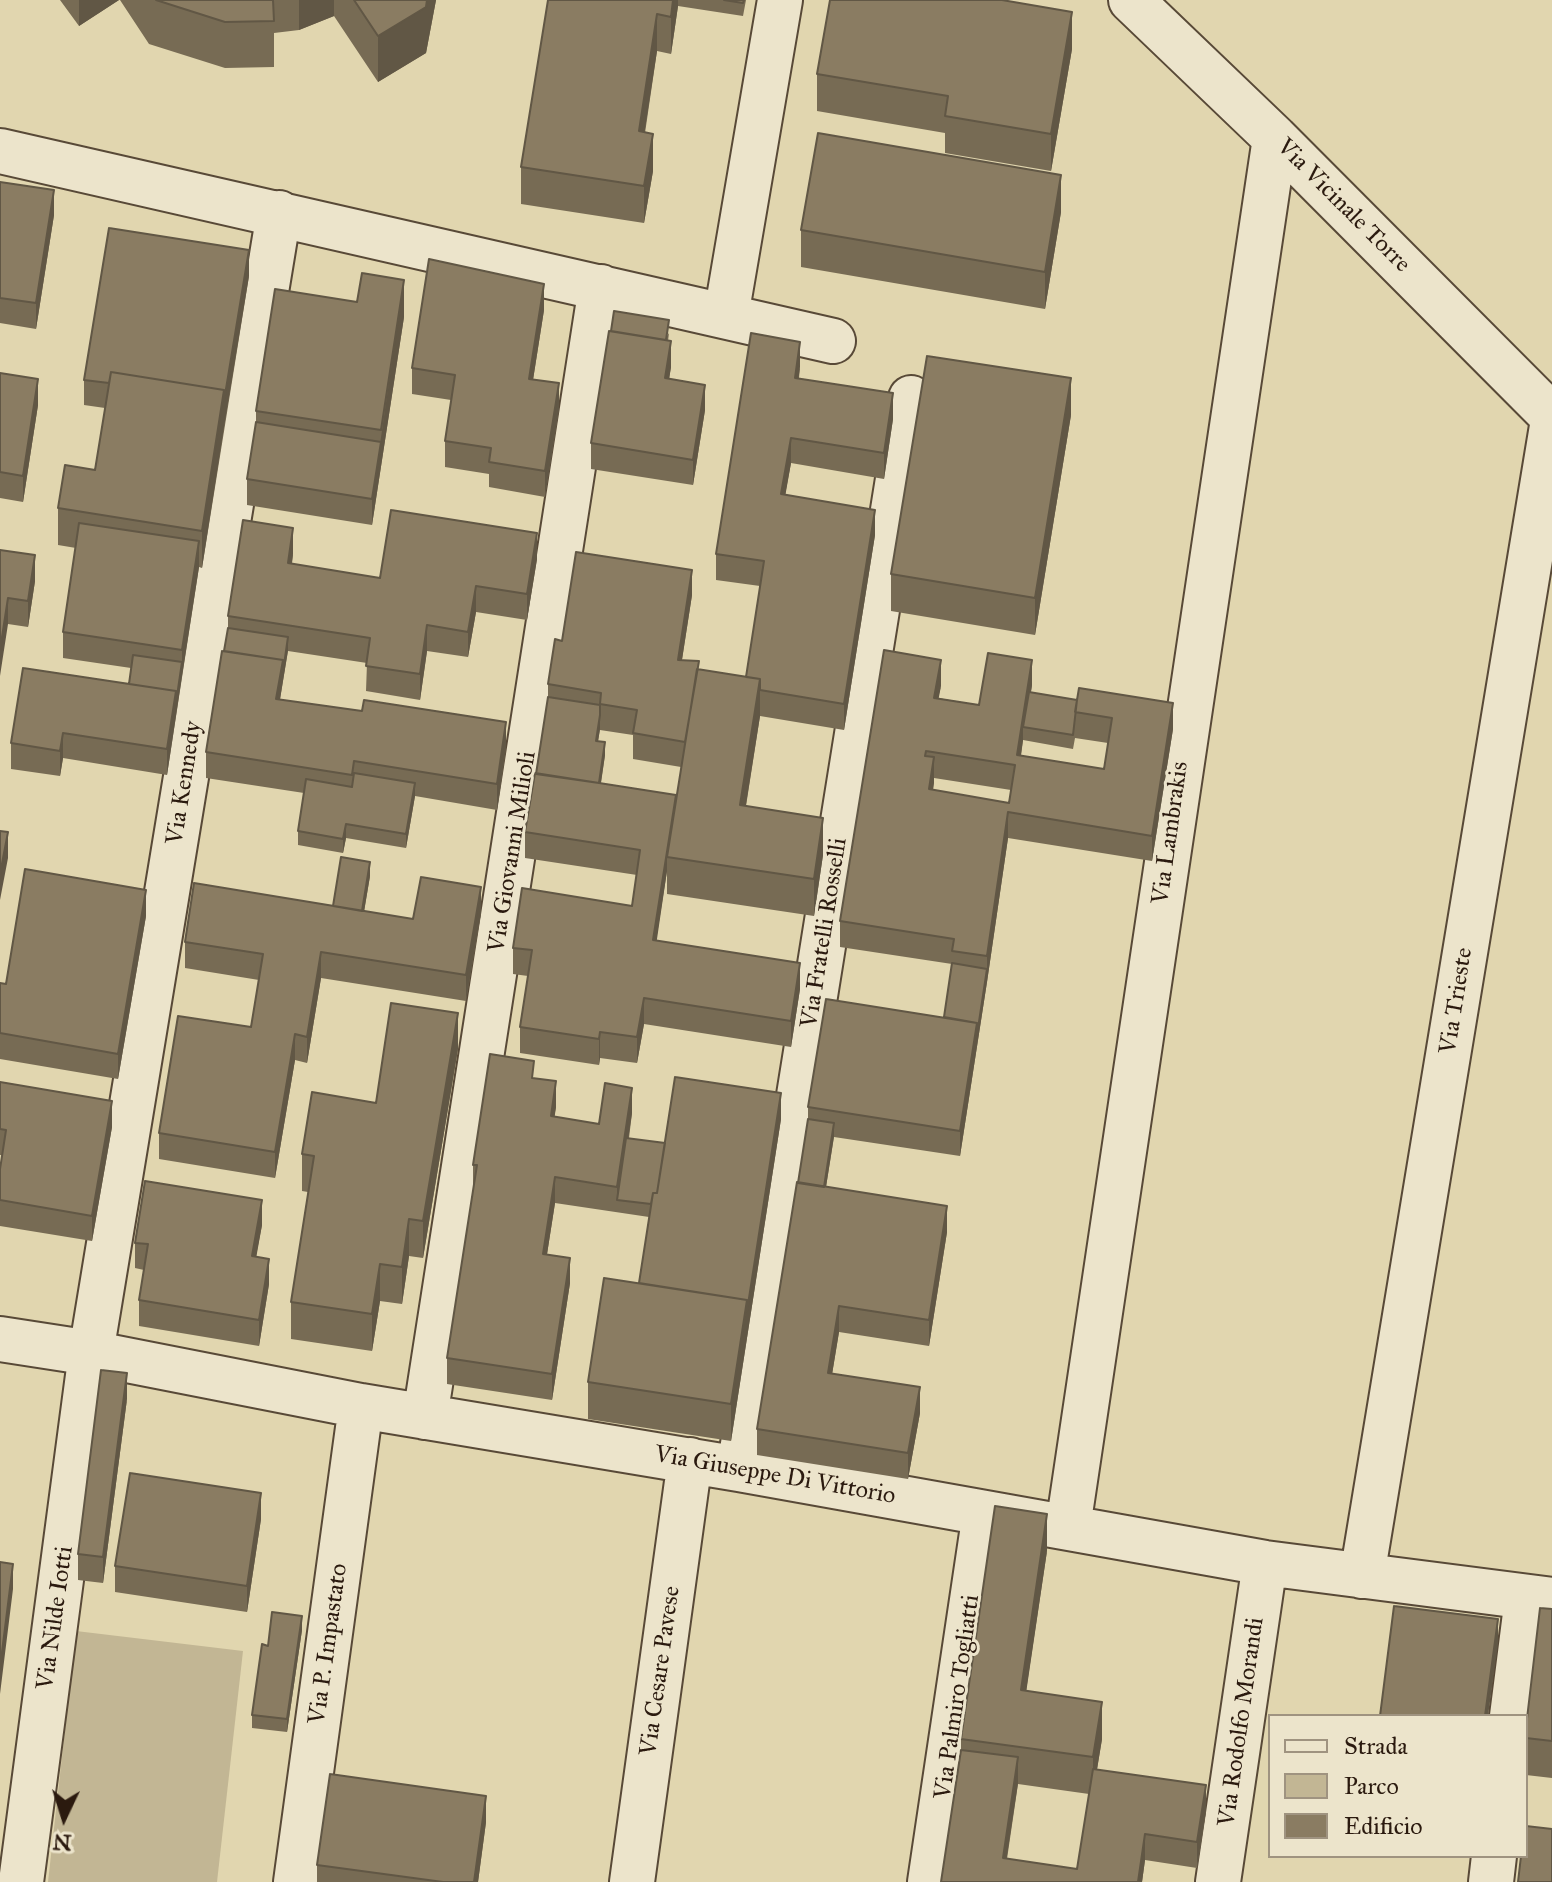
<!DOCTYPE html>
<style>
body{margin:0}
#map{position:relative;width:1552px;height:1882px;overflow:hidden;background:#e1d6af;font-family:"IM FELL Great Primer",serif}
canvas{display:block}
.legend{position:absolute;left:1268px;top:1714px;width:260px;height:144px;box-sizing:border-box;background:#ece4cb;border:2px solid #9f9380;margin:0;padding:10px 14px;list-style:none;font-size:24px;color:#2b1a0f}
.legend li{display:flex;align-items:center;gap:16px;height:40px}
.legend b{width:40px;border:2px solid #9f9380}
.north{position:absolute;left:24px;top:1778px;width:80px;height:80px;-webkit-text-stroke:6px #ece4cb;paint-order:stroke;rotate:184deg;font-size:22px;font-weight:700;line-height:32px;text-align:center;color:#2b1a0f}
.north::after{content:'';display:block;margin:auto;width:28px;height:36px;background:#2b1a0f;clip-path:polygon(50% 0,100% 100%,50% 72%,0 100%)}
</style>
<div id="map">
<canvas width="1552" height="1882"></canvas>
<ul class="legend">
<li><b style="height:10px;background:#ece4cb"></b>Strada</li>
<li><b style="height:22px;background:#c2b694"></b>Parco</li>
<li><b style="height:22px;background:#8a7c62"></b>Edificio</li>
</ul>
<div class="north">N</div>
</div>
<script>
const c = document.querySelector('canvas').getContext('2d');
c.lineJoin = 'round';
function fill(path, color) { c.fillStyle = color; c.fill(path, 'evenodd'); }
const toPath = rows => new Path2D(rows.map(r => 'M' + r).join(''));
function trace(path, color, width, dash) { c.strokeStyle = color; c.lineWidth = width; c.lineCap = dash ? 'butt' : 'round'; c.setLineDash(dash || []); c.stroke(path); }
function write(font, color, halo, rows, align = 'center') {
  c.font = font + ' "IM FELL Great Primer",serif'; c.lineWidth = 6; c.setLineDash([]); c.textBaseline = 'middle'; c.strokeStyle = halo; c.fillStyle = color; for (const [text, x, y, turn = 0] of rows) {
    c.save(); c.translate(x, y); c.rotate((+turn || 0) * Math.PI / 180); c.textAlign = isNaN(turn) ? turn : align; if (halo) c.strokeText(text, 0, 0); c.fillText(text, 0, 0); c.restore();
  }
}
const green = toPath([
 [76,1631,243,1651,217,1882,48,1882]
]);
const minor = toPath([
 [1131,0,1275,138,1552,416],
 [0,151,833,341],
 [726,316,780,0],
 [0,1339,91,1353,361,1406,739,1469,1265,1563,1552,1600],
 [425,1417,601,287],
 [739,1469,911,398],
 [1068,1527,1275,138],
 [1362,1576,1552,426],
 [1512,1716,1527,1598],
 [21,1882,91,1353,279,213],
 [296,1882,361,1406],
 [632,1882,690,1460],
 [930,1882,985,1513],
 [1218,1882,1265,1563],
 [1491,1882,1494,1856]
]);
const wall = toPath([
 [60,0,119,0,79,26],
 [120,0,436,0,426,53,378,82,334,16,299,30,274,33,274,67,225,68,149,44],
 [548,0,746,0,743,16,678,6,671,54,657,51,645,133,653,171,644,223,521,204,521,167],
 [1072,49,1051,171,945,153,945,133,817,111,817,74],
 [0,182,54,215,36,329,0,323],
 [1061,212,1045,309,801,267,801,230],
 [249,276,202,568,199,567,167,775,63,758,60,776,11,769,11,743,129,684,131,668,63,658,63,632,76,548,58,545,58,508,95,470,105,408,84,405,84,380],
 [544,310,533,380,559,409,545,497,489,487,489,474,445,467,445,441,451,400,412,394,412,368],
 [404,317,372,525,247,505,247,479,256,422,256,411],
 [669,333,668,341,671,367,669,379,705,410,693,485,591,469,591,443],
 [800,367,799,378,893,419,884,479,791,463,785,495,875,535,844,730,760,716,746,806,823,855,814,916,667,894,667,871,656,941,800,989,791,1047,644,1024,637,1063,600,1058,599,1065,520,1053,520,1027,528,976,513,974,513,948,632,906,637,875,525,858,525,832,536,774,548,697,548,684,562,641,692,595,682,660,699,669,746,677,760,586,716,580,716,554],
 [600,729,600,730,633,735,633,759,681,767,676,805,601,783,605,755,598,741],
 [0,373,38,405,23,502,0,498],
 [1071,415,1035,635,891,611,891,574],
 [0,550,35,581,28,627,8,624],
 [293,554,292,564,380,578,537,559,527,620,476,612,468,657,427,651,420,700,366,691,367,663,288,651,280,699,506,748,497,810,415,796,406,848,346,838,343,853,298,845,298,831,304,793,206,778,206,752,228,628,228,616],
 [1032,685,1031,692,1173,729,1152,861,1008,838,987,982,960,1156,834,1137,826,1187,947,1232,929,1346,839,1332,832,1374,920,1413,908,1479,757,1455,757,1429,798,1183,808,1119,808,1107,944,1017,952,964,840,947,840,921,941,686,938,698,979,705],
 [1075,738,1108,743,1104,769,1021,756,1023,740,1073,749],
 [934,778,1011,790,1009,803,933,790],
 [370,876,364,911,413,919,481,913,466,1001,321,978,307,1063,295,1060,275,1178,159,1159,159,1133,251,1027,259,980,185,968,185,942,333,906],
 [146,916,118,1079,0,1059,0,983,6,984],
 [458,1049,423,1258,409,1256,402,1304,380,1301,372,1351,291,1339,291,1302,308,1192,302,1191,302,1154,376,1103],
 [534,1078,556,1107,554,1117,599,1124,632,1113,629,1138,665,1144,781,1119,731,1441,588,1419,588,1382,639,1283,649,1217,555,1203,547,1254,570,1283,552,1400,447,1384,447,1358,473,1190,473,1165],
 [0,1082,112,1127,92,1241,0,1226,0,1169,2,1155,0,1155],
 [262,1225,256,1256,269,1284,259,1346,139,1326,139,1300,144,1270,135,1268,135,1243],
 [127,1399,103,1583,78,1580,78,1554],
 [261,1519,247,1612,115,1592,115,1566],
 [1047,1551,1026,1691,1102,1739,1097,1769,1206,1811,1197,1868,1145,1860,1142,1882,941,1882,961,1750,961,1739],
 [1018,1784,1089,1794,1077,1869,1007,1859],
 [1552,1609,1552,1778,1526,1775,1526,1727],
 [302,1630,287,1732,252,1728,252,1715,268,1646],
 [486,1822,478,1882,317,1882,317,1865]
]);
const shadedWall = toPath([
 [79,0,119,0,79,26],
 [299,0,334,0,334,16,299,30],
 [427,0,436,0,426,53,378,82,378,36],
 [673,0,678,0,678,6,671,54,671,17],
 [1072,12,1072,49,1051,171,1051,134],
 [657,14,657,51,639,168,639,131],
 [653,134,653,171,644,223,644,186],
 [1061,175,1061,212,1045,309,1045,272],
 [54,190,54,215,36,329,36,303],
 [249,250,249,276,224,427,224,401],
 [404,280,404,317,372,525,372,499],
 [544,284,544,310,529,405,529,379],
 [671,341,671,367,665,404,665,378],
 [800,342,800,367,795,403,795,378],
 [1071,378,1071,415,1035,635,1035,598],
 [38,379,38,405,23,502,23,476],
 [559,383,559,409,545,497,545,471],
 [705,385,705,410,693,485,693,460],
 [224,390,224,427,202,568,202,531],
 [893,393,893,419,884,479,884,453],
 [791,438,791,463,781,520,781,494],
 [875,510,875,535,844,730,844,704],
 [293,528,293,554,288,589,288,563],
 [537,533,537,559,527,620,527,594],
 [199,541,199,567,182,676,182,650],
 [35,555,35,581,28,627,28,601],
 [692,570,692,595,678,685,678,660],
 [476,586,476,612,468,657,468,632],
 [8,598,8,624,0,676,0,650],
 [427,625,427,651,420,700,420,674],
 [288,637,288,650,276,724,276,699,283,660],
 [941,660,941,686,934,723,934,698],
 [1032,660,1032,685,1025,727,1023,727,1023,740,1017,781,1017,755],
 [182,662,182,676,167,775,167,749,176,691],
 [760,679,760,716,740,842,740,805],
 [1173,703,1173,729,1152,861,1152,836],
 [600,715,600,729,596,754,596,741],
 [506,722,506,748,497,810,497,784],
 [63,733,63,758,60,776,60,751],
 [605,742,605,755,597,808,597,795],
 [934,757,934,783,929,815,929,789],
 [415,783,415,796,406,848,406,834],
 [676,795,676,820,667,857,667,871,653,966,653,940],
 [1008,812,1008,838,987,982,960,1156,960,1131,977,1023,987,969,987,956],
 [823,818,823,855,814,916,814,879],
 [346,824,346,838,343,853,343,839],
 [8,832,8,858,0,900,0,874],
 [370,862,370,876,360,936,360,923],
 [481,887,481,913,466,1001,466,975],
 [146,890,146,916,118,1079,118,1054],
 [321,952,321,978,307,1063,307,1037],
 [800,963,800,989,791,1047,791,1021],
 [644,998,644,1024,637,1063,637,1037],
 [458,1013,458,1049,423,1258,423,1221],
 [600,1032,600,1058,599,1065,599,1039],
 [295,1034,295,1060,275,1178,275,1152],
 [556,1081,556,1107,551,1142,551,1116],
 [632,1088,632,1113,619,1200,617,1200,617,1187],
 [781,1093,781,1119,731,1441,731,1404],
 [112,1101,112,1127,92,1241,92,1216],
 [834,1123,834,1136,822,1212,822,1199],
 [555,1177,555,1203,543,1280,543,1254],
 [262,1200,262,1225,252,1281,252,1256],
 [947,1206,947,1232,929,1346,929,1320],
 [409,1219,409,1256,402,1304,402,1267],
 [570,1258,570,1283,552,1400,552,1374],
 [269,1259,269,1284,259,1346,259,1320],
 [380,1264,380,1301,372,1351,372,1314],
 [839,1306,839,1332,828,1399,828,1373],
 [127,1373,127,1399,103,1583,103,1557],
 [920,1387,920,1413,908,1479,908,1453],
 [261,1493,261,1519,247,1612,247,1586],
 [1047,1514,1047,1551,1021,1727,1021,1690],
 [13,1564,13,1589,0,1694,0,1668],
 [302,1616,302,1630,287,1732,287,1719],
 [1498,1619,1498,1644,1488,1716,1485,1716],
 [1102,1702,1102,1739,1093,1794,1093,1757],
 [1018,1757,1018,1783,1003,1882,1003,1858],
 [1206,1785,1206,1811,1197,1868,1197,1842],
 [486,1796,486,1822,478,1882,474,1882],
 [1145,1834,1145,1860,1142,1882,1138,1882]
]);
const building = toPath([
 [156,0,273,0,274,21,225,22,156,0],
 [354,0,427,0,426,7,378,36,354,0],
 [548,0,673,0,671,17,657,14,639,131,653,134,644,186,521,167,548,0],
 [724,0,744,0,743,3,724,0],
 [830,0,1002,0,1072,12,1051,134,945,116,948,96,817,74,830,0],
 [818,133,1061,175,1045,272,801,230,818,133],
 [0,182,54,190,36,303,0,298,0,182],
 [109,228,249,250,224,401,224,390,111,372,109,383,84,380,109,228],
 [429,259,544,284,529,379,559,383,545,471,489,462,491,448,445,441,455,375,412,368,429,259],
 [362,273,404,280,381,430,256,411,275,289,357,302,362,273],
 [614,311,669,320,666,340,611,331,614,311],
 [609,331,671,341,665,378,705,385,693,460,591,443,609,331],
 [751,333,800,342,795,378,893,393,884,453,791,438,781,494,875,510,844,704,760,690,760,679,746,677,764,561,716,554,751,333],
 [927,356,1071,378,1035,598,891,574,927,356],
 [111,372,224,390,202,531,58,508,65,465,95,470,111,372],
 [0,373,38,379,23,476,0,472,0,373],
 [256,422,381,442,372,499,247,479,256,422],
 [391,510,537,533,527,594,476,586,468,632,427,625,420,674,366,666,370,638,228,616,243,520,293,528,288,563,380,578,391,510],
 [79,523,199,541,182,650,63,632,79,523],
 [0,550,35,555,28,601,8,598,0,650,0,550],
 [576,552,692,570,678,660,699,661,685,742,633,733,637,710,600,704,601,693,548,684,555,639,562,641,576,552],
 [228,628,288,637,283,672,283,660,224,651,228,628],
 [884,650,941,660,934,698,979,705,988,653,1032,660,1017,755,1104,769,1112,718,1075,712,1079,688,1173,703,1152,836,1008,812,987,956,952,951,954,939,840,921,884,650],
 [926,751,1015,765,1009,803,929,789,934,757,925,756,926,751],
 [222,651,283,660,276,699,362,711,364,700,506,722,497,784,354,761,352,775,206,752,222,651],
 [133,655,182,662,176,703,176,691,129,684,133,655],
 [23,668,176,691,167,749,63,733,60,751,11,743,23,668],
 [697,669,760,679,740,805,823,818,814,879,667,857,697,669],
 [1029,692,1077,700,1073,735,1023,727,1029,692],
 [548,697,600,705,600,715,596,741,605,742,599,783,536,774,548,697],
 [354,773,415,783,406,834,346,824,343,839,298,831,306,779,352,787,354,773],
 [535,773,676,795,653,940,800,963,791,1021,644,998,637,1037,600,1032,599,1039,520,1027,532,950,513,948,522,888,632,906,640,850,525,832,535,773],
 [0,831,8,832,0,874,0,831],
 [341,857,370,862,362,911,333,906,341,857],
 [25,869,146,890,118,1054,0,1033,0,983,6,984,25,869],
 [421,877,481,887,466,975,321,952,307,1037,295,1034,275,1152,159,1133,178,1016,251,1027,263,954,185,942,194,883,413,919,421,877],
 [952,963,987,969,977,1035,977,1023,944,1017,952,963],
 [826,999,977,1023,960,1131,808,1107,826,999],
 [391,1003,458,1013,423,1221,409,1219,402,1267,380,1264,372,1314,291,1302,314,1156,302,1154,312,1092,376,1103,391,1003],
 [490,1054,534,1061,532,1078,556,1081,551,1116,599,1124,605,1083,632,1088,617,1187,555,1177,543,1254,570,1258,552,1374,447,1358,477,1165,473,1165,490,1054],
 [675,1077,781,1093,747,1311,747,1300,639,1283,653,1193,657,1193,675,1077],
 [0,1082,112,1101,92,1216,0,1200,0,1169,6,1130,0,1129,0,1082],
 [808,1119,834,1123,824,1187,798,1183,808,1119],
 [626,1138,665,1143,657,1193,653,1193,651,1204,617,1200,626,1138],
 [145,1181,262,1200,252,1256,269,1259,259,1320,139,1300,148,1244,135,1243,145,1181],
 [797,1182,947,1206,929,1320,839,1306,828,1373,920,1387,908,1453,757,1429,797,1182],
 [604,1278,747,1300,731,1404,588,1382,604,1278],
 [101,1370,127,1373,103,1557,78,1554,101,1370],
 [130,1473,261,1493,247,1586,115,1566,130,1473],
 [995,1506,1047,1514,1021,1690,1102,1702,1093,1757,961,1739,995,1506],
 [0,1562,13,1564,0,1668,0,1562],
 [1394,1606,1498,1619,1485,1716,1380,1716,1394,1606],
 [1540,1608,1552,1609,1552,1741,1526,1738,1526,1727,1540,1608],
 [272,1612,302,1616,287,1719,252,1715,262,1644,268,1646,272,1612],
 [961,1750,1018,1757,1003,1858,1077,1869,1093,1769,1206,1785,1197,1842,1145,1834,1138,1882,941,1882,961,1750],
 [330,1774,486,1796,474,1882,443,1882,317,1865,330,1774],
 [1526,1826,1552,1829,1552,1882,1518,1882,1521,1856,1526,1856,1526,1826]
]);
const streetNames = [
 ["Via Vicinale Torre",1343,206,45],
 ["Via Kennedy",185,783,-81],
 ["Via Lambrakis",1171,833,-82],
 ["Via Giovanni Milioli",513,852,-81],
 ["Via Fratelli Rosselli",825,933,-81],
 ["Via Trieste",1457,1001,-81],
 ["Via Giuseppe Di Vittorio",775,1476,10],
 ["Via Nilde Iotti",56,1618,-82],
 ["Via P. Impastato",329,1644,-82],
 ["Via Cesare Pavese",661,1671,-82],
 ["Via Palmiro Togliatti",958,1697,-82],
 ["Via Rodolfo Morandi",1242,1722,-82]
];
fill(green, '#c2b694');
trace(minor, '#584937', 48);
trace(minor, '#ece4cb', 44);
fill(wall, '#776b54');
fill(shadedWall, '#615745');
fill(building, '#8a7c62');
trace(building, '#615745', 2);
write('24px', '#2b1a0f', '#ece4cb', streetNames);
</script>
